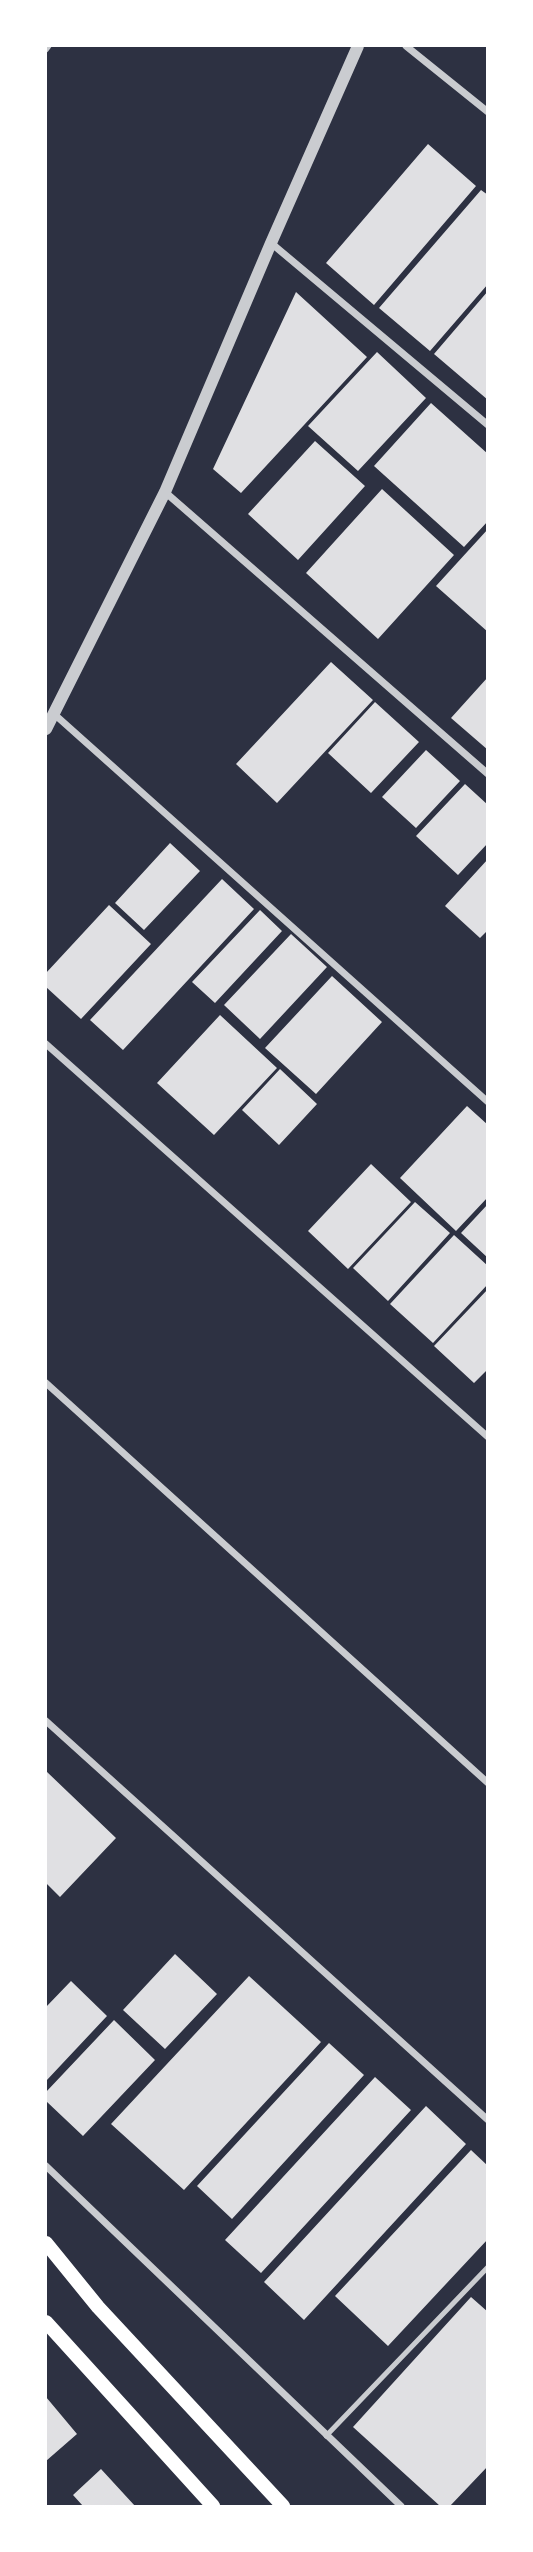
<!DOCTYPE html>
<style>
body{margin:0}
#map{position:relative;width:533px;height:2552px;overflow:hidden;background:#2d3142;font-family:"Source Sans 3",sans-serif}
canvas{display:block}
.frame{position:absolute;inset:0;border:47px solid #fff;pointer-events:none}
</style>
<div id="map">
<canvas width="533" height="2552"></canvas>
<div class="frame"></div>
</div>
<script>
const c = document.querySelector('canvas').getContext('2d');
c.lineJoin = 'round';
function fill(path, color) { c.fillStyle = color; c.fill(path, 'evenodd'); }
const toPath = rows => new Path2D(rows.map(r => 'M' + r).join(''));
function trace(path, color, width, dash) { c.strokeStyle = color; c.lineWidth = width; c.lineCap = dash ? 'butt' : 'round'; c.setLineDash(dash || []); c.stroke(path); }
const building = toPath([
 [428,144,476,186,374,305,326,263],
 [481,190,488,195,488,284,430,351,379,308],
 [488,291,488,400,434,354],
 [296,292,367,357,241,493,213,469],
 [377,352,426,398,358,471,308,426],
 [431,403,488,454,488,521,464,547,374,466],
 [315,441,365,486,298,560,248,514],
 [382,489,454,555,378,639,306,573],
 [488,529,488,632,436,586],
 [331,662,373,700,277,803,236,764],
 [488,677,488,750,451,718],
 [375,702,419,742,371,793,328,753],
 [426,750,460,781,416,828,382,797],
 [465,784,488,805,488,843,458,875,416,836],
 [170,843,200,871,144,930,115,903],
 [488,859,488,930,480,938,445,906],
 [222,879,254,909,123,1050,90,1020],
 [109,905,151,944,81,1019,46,987,46,973],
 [260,910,282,931,215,1003,192,982],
 [291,934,327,967,260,1039,224,1005],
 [332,976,382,1022,316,1094,265,1048],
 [220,1015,277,1068,214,1135,157,1083],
 [280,1069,317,1104,279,1145,242,1110],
 [467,1106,488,1125,488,1197,456,1231,400,1178],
 [371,1164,411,1202,348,1269,308,1231],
 [415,1202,450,1233,388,1301,353,1268],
 [488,1204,488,1258,461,1233],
 [454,1235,488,1266,488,1284,433,1343,390,1304],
 [488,1289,488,1369,474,1383,434,1346],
 [46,1771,116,1838,60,1897,46,1883],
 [175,1954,217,1994,165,2049,123,2010],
 [249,1976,321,2042,184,2190,111,2124],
 [71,1981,107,2016,46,2081,46,2007],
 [114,2020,155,2060,83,2136,46,2101,46,2092],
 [329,2043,364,2075,232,2219,197,2186],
 [375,2077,411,2110,261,2273,225,2240],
 [426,2106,466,2144,304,2320,264,2282],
 [471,2150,488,2166,488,2239,388,2346,335,2296],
 [471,2297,488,2312,488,2466,450,2506,440,2506,353,2427],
 [46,2397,77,2434,46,2461],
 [101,2469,135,2506,83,2506,73,2495]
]);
const service = toPath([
 [46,50,49,46],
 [326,2436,488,2267]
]);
const minor = toPath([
 [406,46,488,112],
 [271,243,488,425],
 [165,492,488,774],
 [53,713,488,1102],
 [46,1044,488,1437],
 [46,1383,488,1783],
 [46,1721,488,2120],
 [46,2166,401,2506]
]);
const tertiary = toPath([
 [46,729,165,492,271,243,358,46]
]);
const secondary = toPath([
 [46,2243,98,2307,283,2506],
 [46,2322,213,2506]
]);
fill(building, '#e0e0e3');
trace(service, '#caccd0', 5);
trace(minor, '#caccd0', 7);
trace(tertiary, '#caccd0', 12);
trace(secondary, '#fff', 14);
</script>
